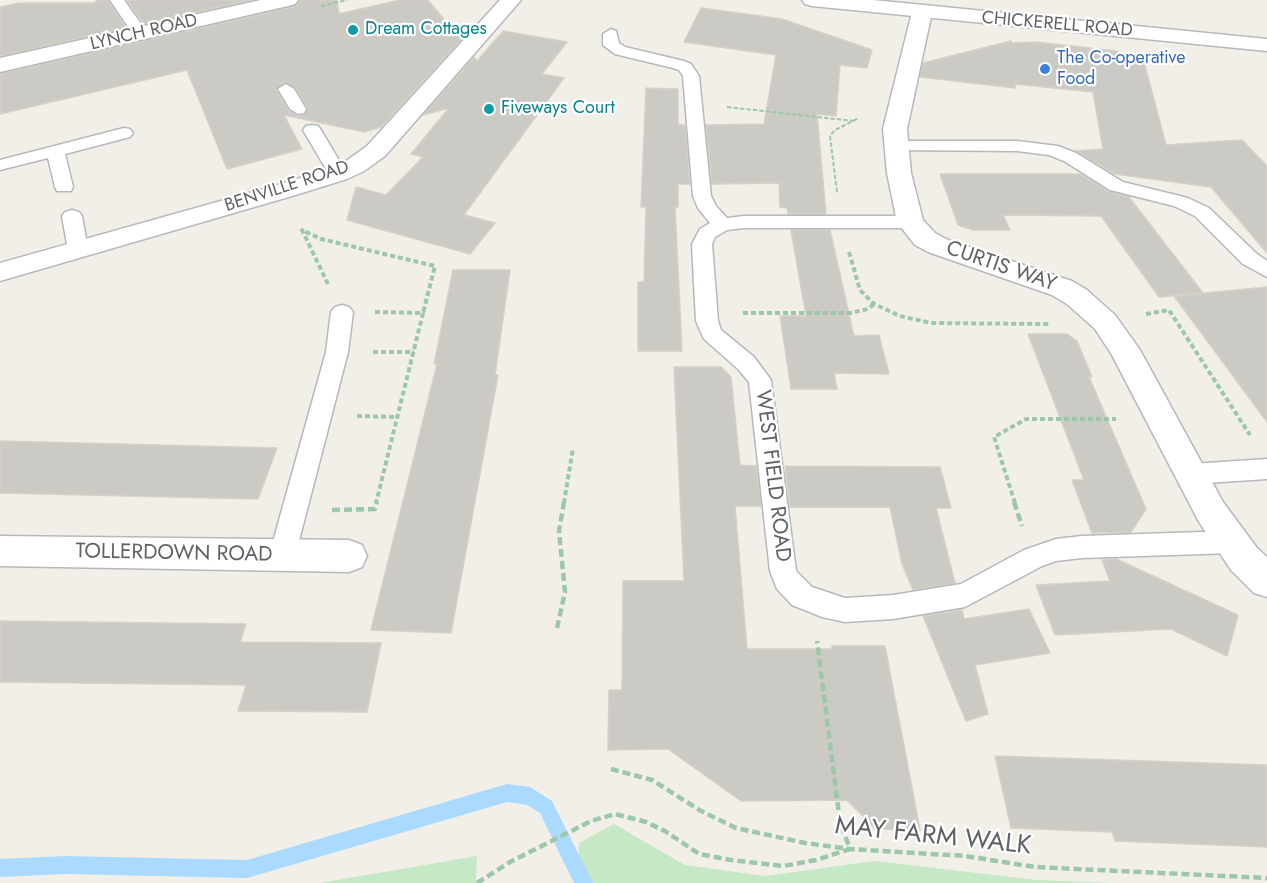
<!DOCTYPE html>
<style>
body{margin:0}
canvas{display:block;background:#f1efe8}
</style>
<canvas width="1267" height="883"></canvas>
<script>
const c = document.querySelector('canvas').getContext('2d');
c.lineJoin = 'round';
function fill(path, color) { c.fillStyle = color; c.fill(path, 'evenodd'); }
const toPath = rows => new Path2D(rows.map(r => 'M' + r).join(''));
function trace(path, color, width, dash) { c.strokeStyle = color; c.lineWidth = width; c.lineCap = dash ? 'butt' : 'round'; c.setLineDash(dash || []); c.stroke(path); }
function write(font, color, halo, rows, align = 'center') {
  c.font = font + ' Jost,sans-serif'; c.lineWidth = 4.5; c.setLineDash([]); c.textBaseline = 'middle'; c.strokeStyle = halo; c.fillStyle = color; for (const [text, x, y, turn = 0] of rows) {
    c.save(); c.translate(x, y); c.rotate((+turn || 0) * Math.PI / 180); c.textAlign = isNaN(turn) ? turn : align; if (halo) c.strokeText(text, 0, 0); c.fillText(text, 0, 0); c.restore();
  }
}
const green = toPath([
 [614,824,685,865,765,876,875,861,1036,880,1112,883,578,883,579,843],
 [477,856,476,883,320,883]
]);
const stream = toPath([
 [507,784,530,787,552,801,593,883,574,883,540,813,527,805,507,802,247,878,65,874,0,877,0,859,65,856,247,860,507,784]
]);
const building = toPath([
 [97,0,108,0,126,28,0,56,0,7,19,3,95,3,97,0],
 [127,0,251,0,144,24,127,0],
 [300,0,337,0,339,14,400,0,428,0,461,40,381,127,364,132,284,115,302,149,227,169,187,70,0,114,0,74,289,8,297,5,300,0],
 [285,82,296,88,308,108,304,115,297,116,289,111,276,90,285,82],
 [701,8,782,19,872,50,867,68,840,65,836,116,817,114,826,214,788,214,787,208,780,207,779,183,712,184,706,125,764,124,776,55,684,42,701,8],
 [503,31,567,42,542,74,564,78,464,215,495,223,470,254,347,220,356,187,386,195,423,157,411,154,449,108,423,115,474,57,477,61,503,31],
 [1011,41,1011,43,1035,42,1117,51,1119,59,1144,62,1166,145,1242,140,1267,166,1267,253,1211,187,1115,174,1076,151,1103,149,1093,92,1015,84,1015,88,920,77,923,63,1011,41],
 [646,88,678,89,678,125,685,125,690,184,678,184,678,207,675,207,682,351,638,351,638,282,644,282,646,207,641,207,646,88],
 [940,174,1080,174,1109,192,1129,197,1203,293,1159,297,1101,216,1003,215,1010,230,973,230,958,225,940,174],
 [791,230,830,230,854,336,879,335,889,374,834,373,837,389,791,389,780,316,806,316,791,230],
 [453,270,510,270,495,375,498,375,451,633,371,630,437,364,434,364,453,270],
 [1267,287,1267,422,1174,296,1267,287],
 [1028,334,1067,334,1077,341,1092,377,1089,377,1146,509,1131,532,1092,533,1072,480,1084,480,1028,334],
 [674,367,721,367,731,377,740,465,756,466,761,506,735,506,747,649,832,649,832,646,885,646,920,830,875,829,847,800,741,801,668,749,608,750,609,690,622,690,623,581,684,581,674,367],
 [0,441,277,448,258,499,0,493,0,441],
 [785,466,940,467,951,508,936,508,955,583,913,590,902,564,890,507,790,507,785,466],
 [1116,559,1238,615,1227,656,1171,629,1055,635,1036,585,1110,581,1102,560,1116,559],
 [1029,609,1050,653,975,665,988,714,966,721,923,616,962,610,964,619,1029,609],
 [0,621,246,624,240,642,381,643,367,712,238,711,246,685,0,682,0,621],
 [995,756,1267,765,1267,847,1115,841,1112,832,1011,828,995,756]
]);
const pathFar2 = toPath([
 [321,6,347,0],
 [727,107,854,121],
 [837,192,830,136,835,130,859,118]
]);
const pathFar1 = toPath([
 [849,252,860,290,874,304,900,316,931,323,1049,324],
 [328,284,302,230,321,239,435,266,423,313],
 [375,312,423,313,376,503],
 [743,313,850,313,868,309,874,304],
 [1146,314,1169,310,1250,435],
 [373,352,414,352],
 [357,416,397,417],
 [564,503,573,448],
 [1015,503,994,437,1026,419,1116,419]
]);
const path = toPath([
 [1014,502,1022,526],
 [332,510,375,509,377,502],
 [557,628,565,592,559,531,564,502],
 [611,769,652,780,701,811,736,828,805,843,850,849,965,856,1035,867,1267,878],
 [477,883,510,862,591,821,615,814,646,822,665,831,699,854,731,860,783,866,816,860,850,849,840,822,817,641]
]);
const service = toPath([
 [110,0,124,0,148,34,145,37,135,37,110,0],
 [611,29,616,31,619,43,625,47,684,61,691,64,699,76,711,196,716,206,727,218,744,216,910,216,917,218,920,222,917,226,910,228,744,228,727,230,715,237,712,244,718,321,721,330,754,357,771,380,796,571,812,587,845,598,893,595,961,584,1024,550,1056,539,1082,536,1232,531,1241,534,1245,542,1241,550,1232,553,1082,558,1056,561,1042,566,965,607,893,619,845,622,822,617,792,605,777,589,770,571,749,382,738,369,704,339,696,321,692,244,700,229,710,223,698,208,693,196,683,76,679,70,673,68,615,54,603,45,603,34,611,29],
 [286,84,294,89,306,109,304,113,298,114,290,109,278,89,286,84],
 [312,125,318,126,321,130,347,174,344,178,332,178,329,174,303,130,306,126,312,125],
 [124,128,130,129,133,133,130,137,65,154,73,187,71,191,57,191,55,187,48,158,0,170,0,160,124,128],
 [896,141,1017,141,1058,146,1076,153,1123,182,1188,198,1209,208,1257,254,1267,261,1267,277,1243,264,1195,216,1174,206,1110,190,1064,161,1049,155,1017,151,890,150,887,146,890,142,896,141],
 [72,210,79,212,82,216,88,250,85,255,78,256,71,255,68,250,62,216,65,212,72,210],
 [342,305,349,307,353,312,348,352,295,556,291,564,282,567,273,564,269,556,326,352,331,312,335,307,342,305],
 [1267,459,1267,479,1191,484,1182,481,1179,474,1182,467,1191,464,1267,459]
]);
const minor = toPath([
 [261,0,298,0,295,4,288,6,0,72,0,58,261,0],
 [922,6,929,8,932,12,907,129,911,173,923,220,935,233,948,240,1072,281,1087,290,1115,315,1140,350,1223,502,1257,548,1267,557,1267,597,1254,593,1231,570,1199,522,1112,355,1095,329,1067,304,1052,295,928,252,915,245,897,222,887,173,883,129,912,12,915,8,922,6],
 [0,536,349,540,362,545,367,556,362,567,349,572,0,566,0,536]
]);
const secondary = toPath([
 [500,0,521,0,385,156,364,171,347,179,292,196,0,281,0,263,274,186,329,169,346,161,367,146,500,0],
 [802,0,873,0,1267,39,1267,51,812,6,805,4,802,0]
]);
const markers = [
 [353,30,6,"#0f9aa8"],
 [1045,69,6,"#3f7fe0"],
 [489,109,6,"#0f9aa8"]
];
const farStreetnames = [
 ["CHICKERELL ROAD",1057,25,5],
 ["LYNCH ROAD",144,33,-13],
 ["BENVILLE ROAD",287,187,-18]
];
const farCulturenames = [
 ["Dream Cottages",365,30],
 ["Fiveways Court",501,109]
];
const farShopnames = [
 ["The Co-operative",1057,59],
 ["Food",1057,80]
];
const streetNames = [
 ["CURTIS WAY",1001,267,19],
 ["WEST FIELD ROAD",772,476,83],
 ["TOLLERDOWN ROAD",174,554,1]
];
const nearStreetnames = [
 ["MAY FARM WALK",933,837,6]
];
fill(green, '#c5e8c5');
fill(stream, '#aadaff');
fill(building, '#cccac5');
trace(building, '#d6d1c6', 1.5);
trace(service, '#b5b8bc', 3);
trace(minor, '#b5b8bc', 3);
trace(secondary, '#b6babf', 3);
trace(pathFar2, '#9cc7a9', 2, [4.5, 2]);
trace(pathFar1, '#9cc7a9', 4, [5, 3]);
trace(path, '#9cc7a9', 4.5, [8, 4]);
fill(service, '#fff');
fill(minor, '#fff');
fill(secondary, '#fff');
for (const [x, y, r, color] of markers) { const dot = new Path2D(); dot.arc(x, y, r, 0, 2 * Math.PI); c.fillStyle = color; c.fill(dot); trace(dot, '#fff', 2); }
write('18px', '#5f6368', '#fff', farStreetnames);
write('18px', '#0d838f', '#fff', farCulturenames, 'left');
write('18px', '#366cbe', '#fff', farShopnames, 'left');
write('21px', '#5f6368', '#fff', streetNames);
write('26px', '#5f6368', '#fff', nearStreetnames);
</script>
